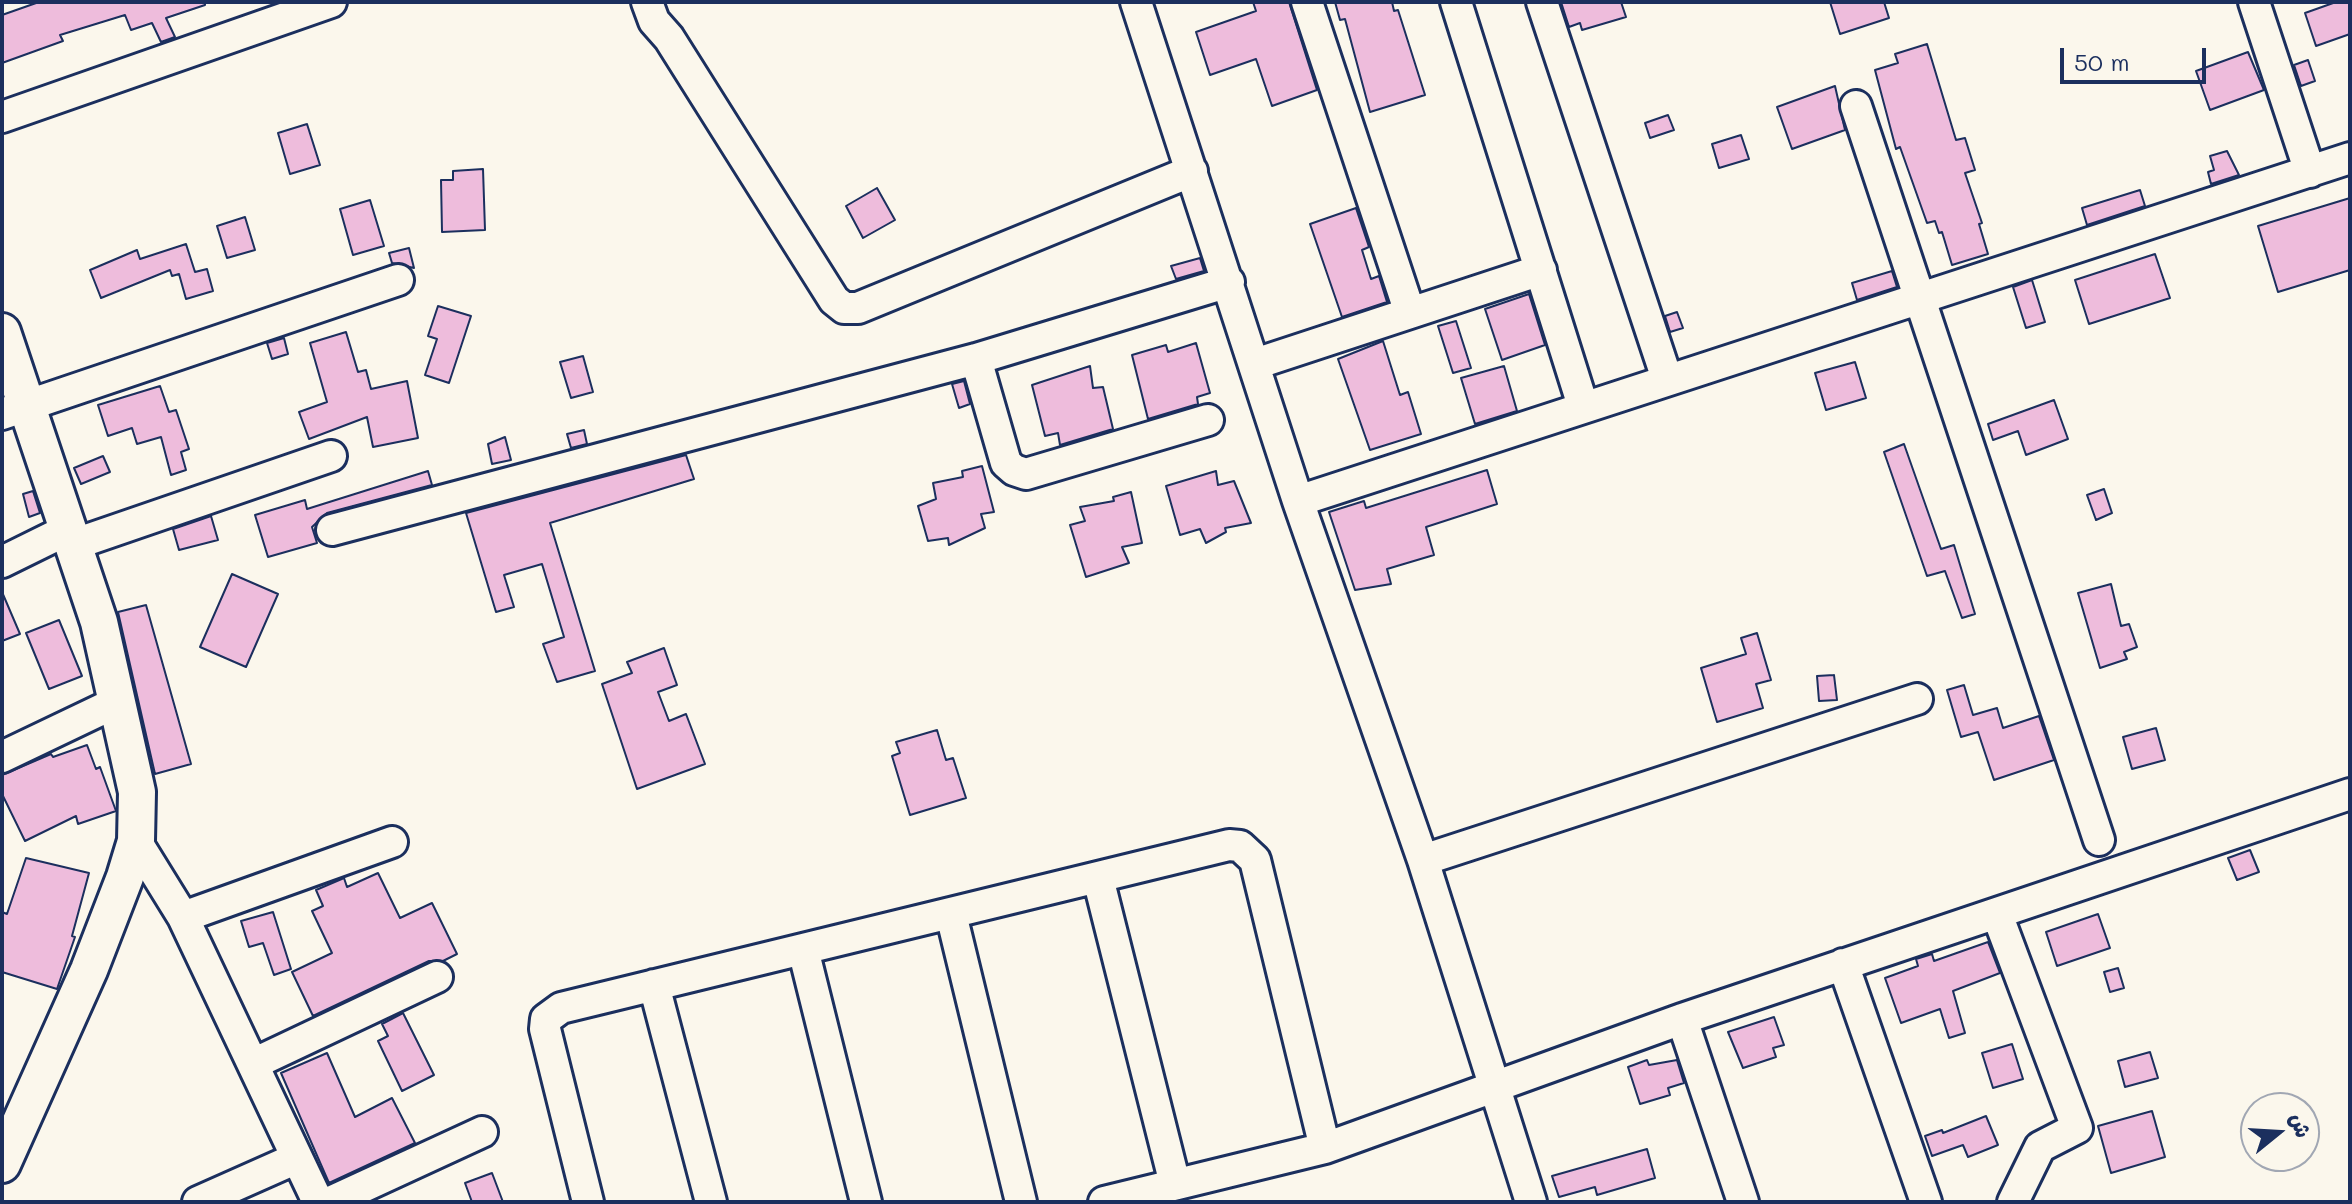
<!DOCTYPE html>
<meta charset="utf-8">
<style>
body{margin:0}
#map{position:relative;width:2352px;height:1204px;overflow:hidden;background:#fbf7ec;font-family:Mali,"Playpen Sans Arabic",sans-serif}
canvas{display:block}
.frame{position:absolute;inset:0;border:4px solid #1b2f5e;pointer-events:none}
.north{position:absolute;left:2240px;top:1092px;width:80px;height:80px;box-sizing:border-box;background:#fbf7ec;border:2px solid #a1a7b3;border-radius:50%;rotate:72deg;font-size:22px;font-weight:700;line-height:32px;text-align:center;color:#1b2f5e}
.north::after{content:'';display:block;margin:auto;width:28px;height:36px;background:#1b2f5e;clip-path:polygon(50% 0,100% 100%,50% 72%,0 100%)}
.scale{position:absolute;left:2060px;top:48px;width:146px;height:36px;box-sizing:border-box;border:4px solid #1b2f5e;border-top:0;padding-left:10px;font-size:24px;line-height:28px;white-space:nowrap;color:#1b2f5e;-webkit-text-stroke:6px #fbf7ec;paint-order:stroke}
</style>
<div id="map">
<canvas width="2352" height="1204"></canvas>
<div class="frame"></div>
<div class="north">ش</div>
<div class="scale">50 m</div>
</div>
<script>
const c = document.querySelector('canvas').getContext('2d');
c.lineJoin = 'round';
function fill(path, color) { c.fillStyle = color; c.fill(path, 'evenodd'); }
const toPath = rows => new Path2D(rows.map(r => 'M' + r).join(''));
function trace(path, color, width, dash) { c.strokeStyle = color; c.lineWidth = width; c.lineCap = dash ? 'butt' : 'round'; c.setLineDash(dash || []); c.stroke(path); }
const building = toPath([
 [39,2,205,2,205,5,166,18,175,37,161,42,152,23,131,30,125,15,60,35,63,41,2,63,2,15,39,2],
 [1253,2,1289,2,1317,90,1272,106,1256,59,1210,75,1196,32,1256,11,1253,2],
 [1335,2,1392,2,1394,11,1398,10,1425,95,1370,112,1345,19,1340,20,1335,2],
 [1561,2,1621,2,1626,17,1582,30,1580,23,1569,27,1561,2],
 [1830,2,1884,2,1889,18,1840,34,1830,2],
 [2336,2,2350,2,2350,34,2316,46,2305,13,2336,2],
 [1927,44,1956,140,1965,138,1975,170,1965,173,1982,223,1979,224,1988,254,1952,265,1942,232,1939,233,1935,221,1927,223,1900,147,1896,149,1875,70,1898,63,1895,54,1927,44],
 [2248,52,2264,90,2210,110,2196,71,2248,52],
 [2308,60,2315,81,2301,86,2294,65,2308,60],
 [1835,86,1845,130,1792,149,1777,107,1835,86],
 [1668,115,1674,130,1650,138,1645,123,1668,115],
 [307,124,320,165,290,174,278,133,307,124],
 [1741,135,1749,159,1719,168,1712,144,1741,135],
 [2227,151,2239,175,2211,184,2208,172,2214,170,2210,156,2227,151],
 [483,169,485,230,442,232,441,180,453,180,453,171,483,169],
 [877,188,895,220,863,238,846,206,877,188],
 [2140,190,2145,206,2087,225,2082,208,2140,190],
 [2350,198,2350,270,2278,292,2258,226,2350,198],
 [370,200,384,246,353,255,340,209,370,200],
 [1356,208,1369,247,1362,250,1371,279,1379,276,1387,302,1342,317,1310,224,1356,208],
 [245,217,255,250,227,258,217,226,245,217],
 [186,244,195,272,207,269,213,291,186,299,179,274,172,276,170,270,101,298,90,270,137,250,140,259,186,244],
 [409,248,414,268,392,263,389,253,409,248],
 [2155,254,2170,298,2089,324,2075,280,2155,254],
 [1200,258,1204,271,1176,279,1171,266,1200,258],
 [1892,271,1897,287,1857,300,1852,283,1892,271],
 [2032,280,2045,322,2026,328,2013,287,2032,280],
 [1529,294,1545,345,1502,360,1485,309,1529,294],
 [438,306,471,316,449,383,425,375,437,339,428,336,438,306],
 [1677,312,1683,328,1670,332,1665,316,1677,312],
 [1456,321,1471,368,1453,373,1438,326,1456,321],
 [346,332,358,372,366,370,371,389,407,381,418,438,373,447,367,417,309,439,299,412,327,402,310,343,346,332],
 [284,338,288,354,272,359,267,343,284,338],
 [1383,341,1400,395,1408,392,1421,434,1370,450,1338,359,1383,341],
 [1196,343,1210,393,1197,397,1198,404,1148,419,1132,355,1166,345,1168,352,1196,343],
 [583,356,593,392,571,398,560,362,583,356],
 [1855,362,1866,398,1826,410,1815,373,1855,362],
 [1090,366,1093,388,1103,387,1113,429,1060,445,1058,433,1045,436,1032,385,1090,366],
 [1504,366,1517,411,1475,424,1461,378,1504,366],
 [964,381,970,404,959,408,952,384,964,381],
 [160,386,169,412,176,410,189,449,181,452,186,470,171,475,161,437,137,444,132,428,108,436,98,405,160,386],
 [2054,400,2068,439,2026,455,2018,431,1993,440,1988,424,2054,400],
 [584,430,587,444,571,448,567,434,584,430],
 [505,437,511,460,492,464,488,444,505,437],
 [1904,444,1941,549,1954,545,1975,614,1962,618,1945,571,1927,576,1884,452,1904,444],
 [686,455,694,479,550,523,595,671,557,682,543,644,564,637,542,564,504,575,514,607,496,612,466,513,686,455],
 [103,456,110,472,81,484,74,468,103,456],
 [982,466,994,512,981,514,985,528,949,545,948,538,928,541,918,506,936,499,933,483,963,477,962,471,982,466],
 [1487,470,1497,504,1426,527,1434,555,1387,569,1391,584,1355,590,1329,512,1364,501,1366,508,1487,470],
 [428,471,432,485,327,513,312,527,317,543,268,557,255,515,305,500,307,509,428,471],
 [1216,471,1218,485,1234,481,1251,523,1225,528,1226,532,1206,543,1200,529,1180,535,1166,486,1216,471],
 [2104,489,2112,513,2096,520,2087,495,2104,489],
 [33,491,40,513,29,517,23,494,33,491],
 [1131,492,1142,543,1122,547,1129,563,1086,577,1070,525,1085,521,1080,507,1114,501,1113,497,1131,492],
 [211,516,218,540,179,550,173,529,211,516],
 [232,574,278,594,246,667,200,647,232,574],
 [2111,584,2121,626,2129,624,2137,647,2124,652,2127,659,2100,668,2078,593,2111,584],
 [2,592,20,634,2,641,2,592],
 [146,605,191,764,155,774,118,612,146,605],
 [59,620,82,676,49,689,26,633,59,620],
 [1757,633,1771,680,1756,684,1763,708,1717,722,1701,668,1746,654,1741,638,1757,633],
 [664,648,677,685,658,692,669,721,686,714,705,764,637,789,602,684,632,673,627,662,664,648],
 [1834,675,1837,700,1819,701,1817,676,1834,675],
 [1964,685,1973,715,1997,708,2003,728,2039,716,2054,760,1994,780,1978,732,1961,737,1947,690,1964,685],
 [2156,728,2165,760,2132,769,2123,737,2156,728],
 [937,730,946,760,953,758,966,798,910,815,892,756,900,753,896,742,937,730],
 [87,745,96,769,100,767,116,811,78,824,76,816,25,841,2,794,2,775,51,754,53,757,87,745],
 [2250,850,2259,872,2237,880,2228,858,2250,850],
 [26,858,89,873,72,936,75,937,57,989,2,972,2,912,7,914,26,858],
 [378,873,400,918,432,903,457,954,443,961,429,961,313,1016,292,972,332,953,312,911,323,906,316,890,344,878,347,887,378,873],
 [273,912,291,969,274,975,263,943,249,947,241,921,273,912],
 [2098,914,2110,948,2057,966,2046,932,2098,914],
 [1988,942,2000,973,1953,991,1965,1033,1949,1038,1940,1009,1901,1023,1885,978,1918,966,1916,959,1932,954,1934,961,1988,942],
 [2118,968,2124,988,2110,992,2104,972,2118,968],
 [403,1013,434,1075,402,1091,378,1041,388,1036,382,1024,403,1013],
 [1774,1017,1784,1045,1773,1048,1776,1057,1743,1068,1728,1032,1774,1017],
 [2012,1044,2023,1079,1993,1088,1982,1053,2012,1044],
 [2150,1052,2158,1078,2125,1087,2118,1061,2150,1052],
 [327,1053,355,1117,392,1098,415,1143,329,1183,281,1073,327,1053],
 [1647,1060,1649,1065,1677,1060,1684,1083,1668,1088,1670,1095,1640,1104,1628,1067,1647,1060],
 [2152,1111,2165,1157,2111,1173,2098,1126,2152,1111],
 [1986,1116,1998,1145,1968,1157,1963,1145,1932,1156,1925,1136,1942,1130,1943,1133,1986,1116],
 [1647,1149,1655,1178,1597,1195,1595,1187,1559,1197,1552,1176,1647,1149],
 [492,1173,503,1202,472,1202,465,1183,492,1173]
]);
const minor = toPath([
 [647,2,654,21,669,38,834,300,844,308,858,308,1192,171],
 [1136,2,1298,501,1423,860,1531,1202],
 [1307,2,1410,313],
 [1456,2,1583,406],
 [1542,2,1667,379],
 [2254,2,2310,172],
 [1856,106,2099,840],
 [2,117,331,2],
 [976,359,1006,463,1014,470,1026,474,1208,420],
 [1255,364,1541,270],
 [2,414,398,280],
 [1298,501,2350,158],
 [332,530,976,359,1229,282],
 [75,544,331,456],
 [2,562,69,529],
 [2,757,117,702],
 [136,841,183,917,318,1202],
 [1423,860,1917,699],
 [1098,878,1175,1184],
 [951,914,1021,1202],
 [1997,914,2077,1128,2040,1147,2013,1202],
 [183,917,392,842],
 [803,949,866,1202],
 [1843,964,1926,1202],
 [654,985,711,1202],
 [1682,1019,1743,1202],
 [253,1064,437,977],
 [198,1202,297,1158],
 [330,1202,482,1132],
 [588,1202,545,1029,546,1019,561,1008,1229,845,1240,846,1255,860,1325,1148],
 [1104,1202,1325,1148,1682,1019,2350,794]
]);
const major = toPath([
 [2,332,99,622,137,792,136,841,125,877,89,970,2,1164]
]);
fill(building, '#eebcdc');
trace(building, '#1b2f5e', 2);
trace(minor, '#1b2f5e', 36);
trace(major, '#1b2f5e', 42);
trace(minor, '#fbf7ec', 30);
trace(major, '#fbf7ec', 36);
</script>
